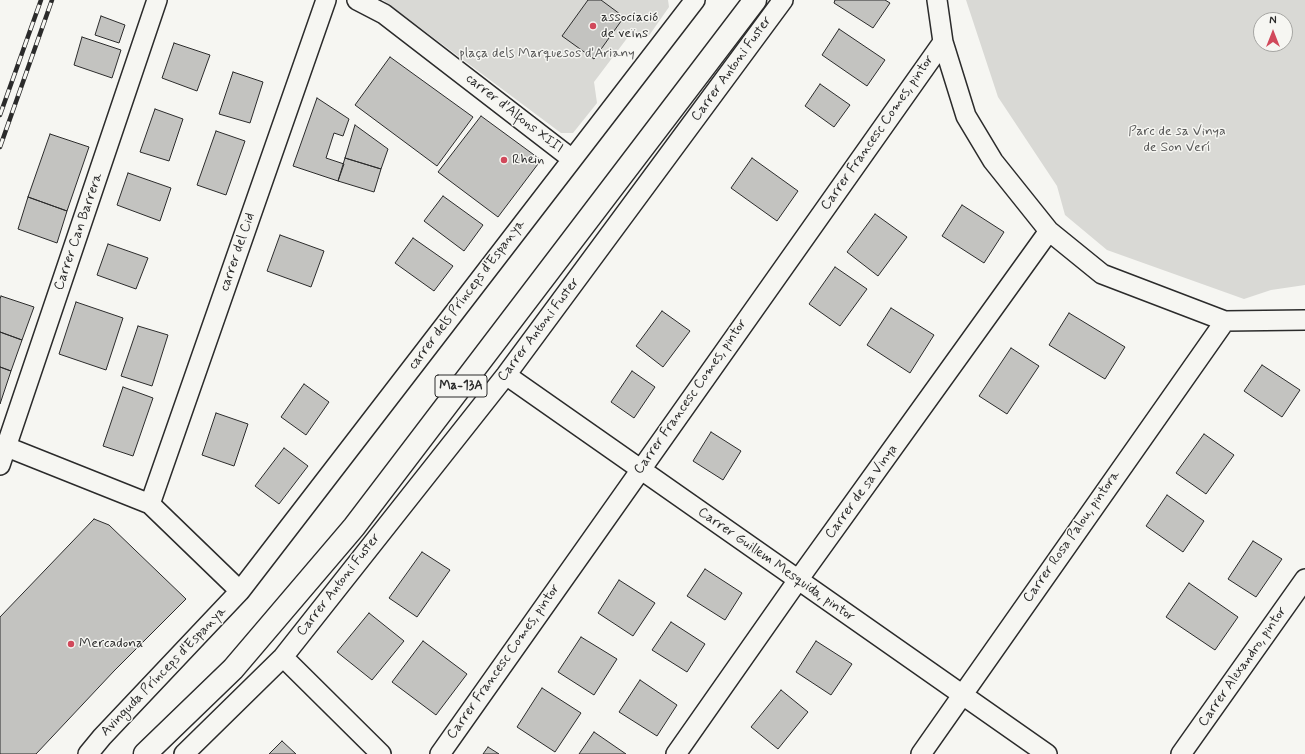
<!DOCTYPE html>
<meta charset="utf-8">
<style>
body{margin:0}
#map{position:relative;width:1305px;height:754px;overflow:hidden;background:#f6f6f2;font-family:Mynerve,sans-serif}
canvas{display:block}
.north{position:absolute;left:1253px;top:12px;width:40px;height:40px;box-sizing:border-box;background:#f6f6f2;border:1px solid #a5a5a2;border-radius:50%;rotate:0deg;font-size:11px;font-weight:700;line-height:16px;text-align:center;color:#2b2b2b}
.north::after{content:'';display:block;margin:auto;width:14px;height:18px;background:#d1495b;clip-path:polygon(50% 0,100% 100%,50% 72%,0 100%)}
</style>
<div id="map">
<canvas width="1305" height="754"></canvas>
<div class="north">N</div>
</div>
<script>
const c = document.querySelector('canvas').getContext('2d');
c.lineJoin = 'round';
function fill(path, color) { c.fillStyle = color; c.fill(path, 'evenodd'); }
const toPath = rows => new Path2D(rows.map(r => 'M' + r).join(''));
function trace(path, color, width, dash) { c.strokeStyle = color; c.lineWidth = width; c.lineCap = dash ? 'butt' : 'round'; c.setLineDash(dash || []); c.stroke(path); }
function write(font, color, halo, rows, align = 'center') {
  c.font = font + ' Mynerve,sans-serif'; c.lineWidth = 3; c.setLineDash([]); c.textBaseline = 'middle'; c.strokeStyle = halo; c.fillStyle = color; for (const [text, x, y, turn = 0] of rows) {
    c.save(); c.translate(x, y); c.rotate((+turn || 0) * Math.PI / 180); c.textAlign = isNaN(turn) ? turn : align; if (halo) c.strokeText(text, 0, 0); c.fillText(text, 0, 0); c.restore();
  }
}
const green = toPath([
 [383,0,668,0,669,7,648,37,628,37,594,82,597,103,573,133,561,133],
 [966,0,1305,0,1305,285,1271,290,1244,299,1107,250,1065,215,1057,186,998,97],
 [1261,20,1285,20,1285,44,1261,44]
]);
const building = toPath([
 [588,0,601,0,624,17,594,59,562,36,588,0],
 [835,0,885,0,890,3,873,28,834,3,835,0],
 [101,16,125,25,119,43,95,35,101,16],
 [839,29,885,60,867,86,822,55,839,29],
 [82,37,121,50,112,78,74,65,82,37],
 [174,43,210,55,197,91,162,78,174,43],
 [390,57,473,117,437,166,355,105,390,57],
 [233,72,263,82,250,123,219,114,233,72],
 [820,84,850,105,834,127,805,106,820,84],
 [317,98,349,119,343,136,334,133,326,158,344,164,338,181,293,166,317,98],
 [155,109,183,119,169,161,140,152,155,109],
 [481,116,541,160,498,217,438,172,481,116],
 [355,125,388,149,381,169,345,158,355,125],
 [216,131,245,141,226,195,197,185,216,131],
 [50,134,89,147,67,211,28,197,50,134],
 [345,158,381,169,374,192,338,181,345,158],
 [752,158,798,191,777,221,731,188,752,158],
 [128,173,171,188,160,221,117,205,128,173],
 [443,196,483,225,464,251,424,221,443,196],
 [28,197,67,211,57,243,18,229,28,197],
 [962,205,1004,232,984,263,942,236,962,205],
 [875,214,907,237,878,276,847,252,875,214],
 [280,235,324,251,311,287,267,271,280,235],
 [413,238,453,266,434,291,395,263,413,238],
 [108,244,148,258,136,289,97,275,108,244],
 [835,267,867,289,840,326,809,304,835,267],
 [1,296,34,307,22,340,0,332,0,299,1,296],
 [76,302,123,318,106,370,59,354,76,302],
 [891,308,934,335,910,373,867,345,891,308],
 [662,311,690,331,663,367,636,346,662,311],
 [1069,313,1125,347,1105,379,1049,345,1069,313],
 [138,326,168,335,152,386,121,376,138,326],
 [0,332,22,340,11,371,0,367,0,332],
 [1011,348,1039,366,1007,414,979,396,1011,348],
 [1262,365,1300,390,1282,417,1244,391,1262,365],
 [0,367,11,371,0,404,0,367],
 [632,371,655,387,634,418,611,402,632,371],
 [304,384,329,402,306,435,281,417,304,384],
 [123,387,153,398,133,456,103,446,123,387],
 [216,413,248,424,234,466,202,455,216,413],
 [711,432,741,451,723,480,693,461,711,432],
 [1204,434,1234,455,1206,494,1176,473,1204,434],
 [284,448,308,466,279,504,255,486,284,448],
 [1167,495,1204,521,1183,552,1146,526,1167,495],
 [94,519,109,525,186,599,114,671,36,754,0,754,0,617,94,519],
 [1253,541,1282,559,1256,597,1228,579,1253,541],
 [422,552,450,570,417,617,389,598,422,552],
 [705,569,742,593,725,620,687,596,705,569],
 [619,580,655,603,633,636,598,613,619,580],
 [1189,583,1238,617,1215,650,1166,617,1189,583],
 [369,613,404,641,372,680,337,652,369,613],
 [671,622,705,644,687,672,652,650,671,622],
 [581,637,617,659,594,695,558,672,581,637],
 [423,641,467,674,436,715,392,682,423,641],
 [816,641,852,664,831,695,796,672,816,641],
 [640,680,677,705,657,736,619,712,640,680],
 [542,688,581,713,555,752,517,727,542,688],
 [781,690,808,712,778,749,751,727,781,690],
 [594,732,626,754,579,754,594,732],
 [282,741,296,754,269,754,282,741],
 [488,747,499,754,483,754,488,747]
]);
const street = toPath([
 [357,0,384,14,572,159],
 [937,0,943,42,966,116,993,161,1049,231,1102,274,1225,321,1305,320],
 [506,375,1047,754],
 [7,447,150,504,240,591],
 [0,465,157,0],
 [150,504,326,0],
 [283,657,381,754],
 [88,754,102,737,240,591,695,0],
 [184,754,283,657,506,375,783,0],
 [440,754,943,42],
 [676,754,798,580,1049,231],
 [921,754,1225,321],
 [1181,754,1305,579]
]);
const primary = toPath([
 [145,754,233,669,354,527,755,0]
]);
const rail = toPath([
 [0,115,41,0],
 [0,147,52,0]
]);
const markers = [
 [593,26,4,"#d1495b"],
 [504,160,4,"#d1495b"],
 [71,644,4,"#d1495b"]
];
const shields = [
 [461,386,52]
];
const shieldNames = [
 ["Ma-13A",461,386]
];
const poiNames = [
 ["associació",601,18],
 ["de veïns",601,34],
 ["Rhein",512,160],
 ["Mercadona",79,644]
];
const parkNames = [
 ["plaça dels Marquesos d'Ariany",547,54],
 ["Parc de sa Vinya",1177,132],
 ["de Son Verí",1177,148]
];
const streetNames = [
 ["Carrer Antoni Fuster",732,69,-54],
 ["carrer d'Alfons XIII",514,114,38],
 ["Carrer Francesc Comes, pintor",878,133,-55],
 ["Carrer Can Barrera",79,232,-71],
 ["carrer del Cid",238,252,-71],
 ["carrer dels Prínceps d'Espanya",467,295,-53],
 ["Carrer Antoni Fuster",539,330,-53],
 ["Carrer Francesc Comes, pintor",691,397,-55],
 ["Carrer de sa Vinya",862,492,-54],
 ["Carrer Rosa Palou, pintora",1072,537,-55],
 ["Carrer Guillem Mesquida, pintor",776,565,35],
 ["Carrer Antoni Fuster",339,585,-52],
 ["Carrer Francesc Comes, pintor",504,662,-55],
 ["Carrer Alexandro, pintor",1243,667,-55],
 ["Avinguda Prínceps d'Espanya",164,672,-46]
];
fill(green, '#d9d9d5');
fill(building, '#c3c3c0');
trace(building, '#2b2b2b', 1);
trace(street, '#2b2b2b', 22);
trace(primary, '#2b2b2b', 25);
trace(street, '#f6f6f2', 19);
trace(primary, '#f6f6f2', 22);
trace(rail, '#2b2b2b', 4.5);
trace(rail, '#f6f6f2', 3, [9]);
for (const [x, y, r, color] of markers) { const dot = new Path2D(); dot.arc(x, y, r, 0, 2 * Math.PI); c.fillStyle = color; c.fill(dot); trace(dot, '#f6f6f2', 1.5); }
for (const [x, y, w] of shields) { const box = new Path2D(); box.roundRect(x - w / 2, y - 11, w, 22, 3); c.fillStyle = '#f6f6f2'; c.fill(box); trace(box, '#2b2b2b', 1); }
write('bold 13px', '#2b2b2b', null, shieldNames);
write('14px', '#2b2b2b', '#f6f6f2', poiNames, 'left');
write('14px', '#565656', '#f6f6f2', parkNames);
write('14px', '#2b2b2b', '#f6f6f2', streetNames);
</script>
